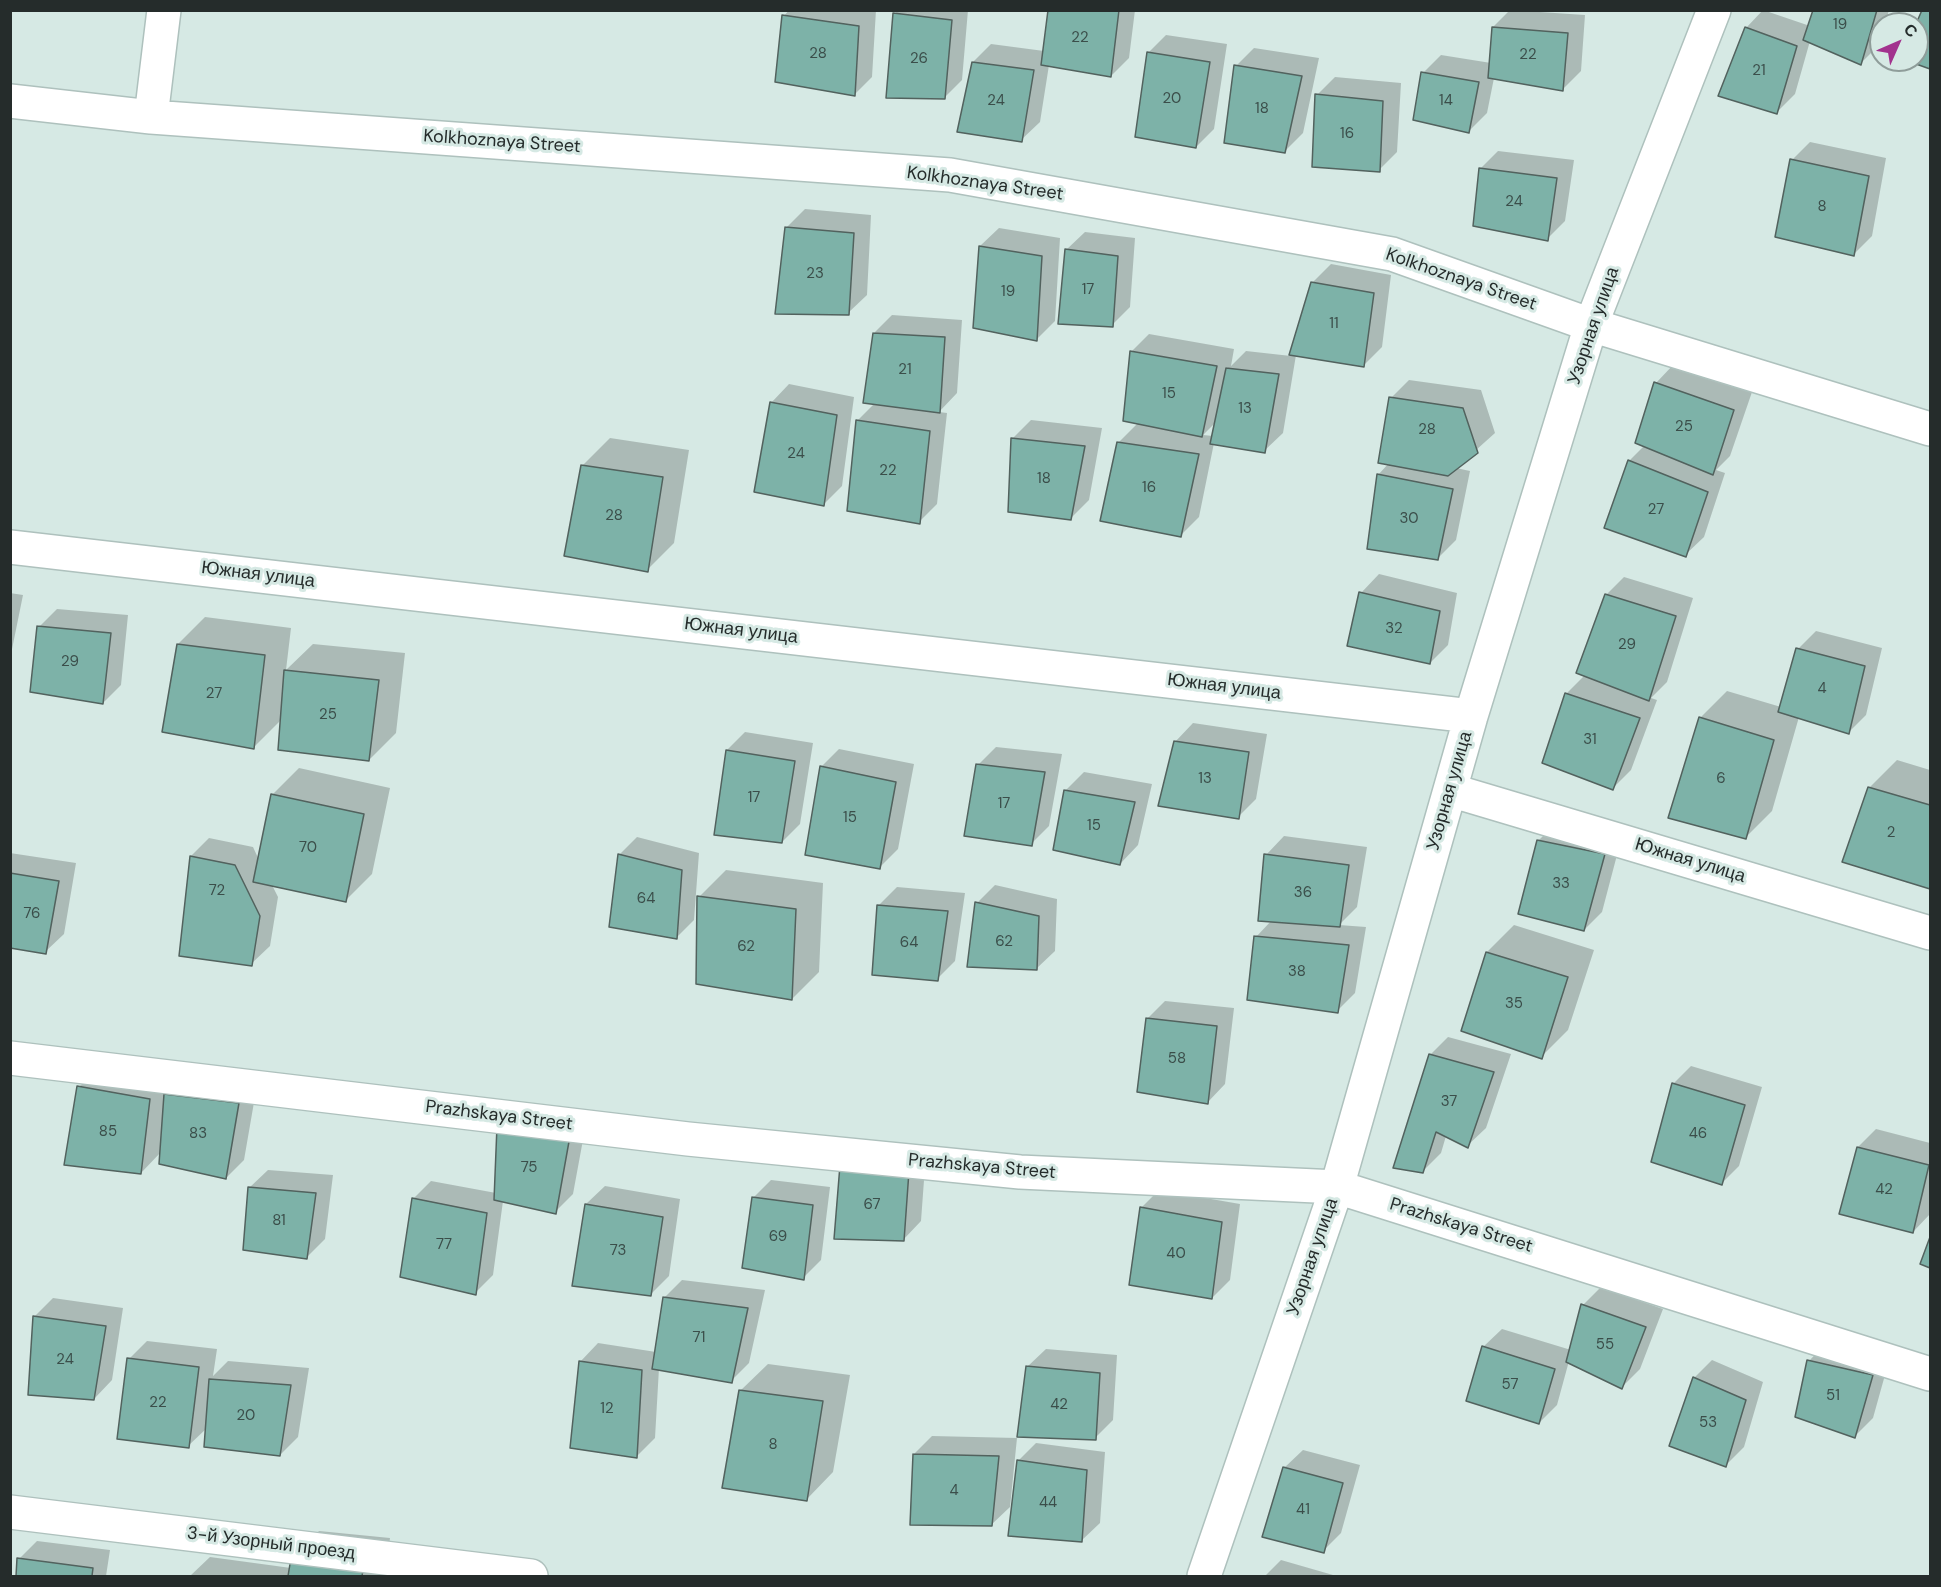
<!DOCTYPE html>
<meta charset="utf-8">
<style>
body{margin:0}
#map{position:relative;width:1941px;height:1587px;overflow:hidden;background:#d6e9e4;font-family:"DM Sans",sans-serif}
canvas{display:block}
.frame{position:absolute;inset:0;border:12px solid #252c2b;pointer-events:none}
.north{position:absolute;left:1869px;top:12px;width:60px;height:60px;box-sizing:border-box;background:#d6e9e4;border:2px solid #8f9d9a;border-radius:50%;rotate:45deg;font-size:16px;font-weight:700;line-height:24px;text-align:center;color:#252c2b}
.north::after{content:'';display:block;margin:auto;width:21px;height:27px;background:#a2328e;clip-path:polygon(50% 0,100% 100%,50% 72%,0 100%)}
</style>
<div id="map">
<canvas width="1941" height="1587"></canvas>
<div class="frame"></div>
<div class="north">С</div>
</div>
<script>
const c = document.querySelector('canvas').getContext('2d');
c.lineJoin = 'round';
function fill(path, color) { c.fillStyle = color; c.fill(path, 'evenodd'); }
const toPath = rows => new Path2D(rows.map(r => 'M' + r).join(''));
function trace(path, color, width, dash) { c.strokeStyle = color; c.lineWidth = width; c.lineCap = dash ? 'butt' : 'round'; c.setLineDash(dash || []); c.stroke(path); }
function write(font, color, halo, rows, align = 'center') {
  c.font = font + ' "DM Sans",sans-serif'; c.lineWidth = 6; c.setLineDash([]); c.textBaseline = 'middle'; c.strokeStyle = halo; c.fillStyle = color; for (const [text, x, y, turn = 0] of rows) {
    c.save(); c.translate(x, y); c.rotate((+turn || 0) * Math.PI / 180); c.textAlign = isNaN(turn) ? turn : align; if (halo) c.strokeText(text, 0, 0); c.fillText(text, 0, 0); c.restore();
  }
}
const shadow = toPath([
 [789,10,876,10,872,77,854,95,784,16],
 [898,10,968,10,962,80,944,98,895,14],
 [1049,10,1135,10,1129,58,1111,76,1049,65,1040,122,1021,140,973,62,991,44,1044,51],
 [1510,10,1585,15,1581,71,1563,89,1494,78,1487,113,1469,131,1423,73,1441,55,1491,63,1493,27],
 [1763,10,1810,26,1815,10,1889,10,1885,24,1881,24,1879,45,1861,63,1810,41,1795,94,1777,112,1746,28],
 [1923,10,1930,10,1930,68,1909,60,1917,60],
 [1166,35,1227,44,1214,129,1196,147,1148,53],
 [1254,48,1319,58,1303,133,1284,152,1236,66],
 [1335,77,1401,83,1397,152,1379,170,1317,95],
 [1810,142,1886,158,1872,236,1854,254,1792,160],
 [1498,151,1574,160,1565,221,1547,239,1480,169],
 [805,209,871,215,867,295,848,313,787,227],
 [999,228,1060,238,1055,321,1037,339,980,246],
 [1085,232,1135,238,1130,307,1112,325,1066,250],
 [1331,264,1391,275,1382,347,1364,365,1296,355,1283,433,1264,451,1214,443,1199,517,1181,535,1118,443,1138,423,1131,352,1149,334,1234,349,1231,366,1246,351,1291,356,1312,283],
 [1217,421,1213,436,1203,435],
 [892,315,962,320,957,393,939,412,947,413,937,504,919,522,858,420,875,403,874,333],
 [1674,364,1752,392,1730,456,1716,470,1725,473,1704,537,1685,555,1629,461,1645,445,1656,383],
 [1409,380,1481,390,1495,433,1456,468,1470,471,1456,540,1438,558,1378,475,1389,463,1391,398],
 [789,384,854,397,842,486,824,504,771,403],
 [1031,420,1102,428,1089,500,1071,518,1013,438],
 [610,438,689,450,674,543,647,570,583,465],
 [1379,574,1457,593,1448,645,1430,663,1361,593],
 [1624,577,1693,598,1667,682,1651,698,1657,700,1631,770,1613,788,1566,694,1585,675,1606,595],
 [10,593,23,595,10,659],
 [57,609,128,615,121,685,103,703,39,627],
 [205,617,291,628,286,670,313,644,405,653,396,733,369,760,282,719,253,748,178,644],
 [1816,631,1882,648,1866,715,1848,733,1799,717,1772,811,1745,838,1700,718,1727,691,1781,707,1798,649],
 [1193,723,1267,734,1256,799,1238,817,1175,742],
 [745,732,813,743,800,824,782,842,727,750],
 [996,747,1062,754,1049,826,1031,844,978,765],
 [839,749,914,764,898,849,880,867,821,767],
 [1897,760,1930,770,1930,888,1844,861,1870,787],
 [299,768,390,788,372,874,345,901,272,885,278,897,270,946,251,964,191,856,209,838,253,847,259,860,272,795],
 [1084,772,1152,784,1138,845,1120,864,1066,790],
 [1556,823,1622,836,1602,912,1584,930,1538,841],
 [1284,836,1367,847,1357,907,1339,925,1366,927,1355,993,1337,1011,1256,937,1272,920,1266,855],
 [637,837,699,853,694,920,676,938,619,855],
 [10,853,76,863,64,934,45,952,10,946],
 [726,870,823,883,819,972,792,999,699,897],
 [995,885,1057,899,1055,951,1036,969,977,903],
 [897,887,965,893,955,961,937,979,879,905],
 [1514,925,1594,950,1568,1030,1541,1057,1463,1030,1487,952],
 [1165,1001,1234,1008,1225,1084,1207,1103,1147,1019],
 [1448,1037,1511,1054,1486,1128,1467,1146,1446,1136,1441,1153,1423,1171,1430,1055],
 [1691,1066,1762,1087,1739,1166,1721,1184,1673,1084],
 [97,1069,167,1082,166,1094,183,1077,257,1085,244,1160,226,1178,161,1152,141,1173,79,1087],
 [587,1118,573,1194,555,1212,503,1201,493,1275,475,1293,413,1199,431,1181,496,1193],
 [1876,1129,1930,1143,1930,1214,1913,1232,1858,1147],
 [926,1153,921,1221,903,1240,835,1237],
 [268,1170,333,1175,325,1239,307,1257,249,1188],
 [771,1180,830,1187,821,1260,803,1278,753,1198],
 [605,1186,680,1199,669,1276,651,1294,586,1204],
 [1159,1190,1240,1204,1230,1280,1212,1298,1141,1208],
 [682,1280,765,1290,749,1363,731,1381,659,1368,655,1438,637,1456,580,1362,598,1343,656,1352,664,1298],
 [1601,1287,1663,1309,1640,1369,1622,1387,1569,1361,1557,1405,1539,1423,1483,1347,1502,1329,1571,1350,1583,1305],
 [53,1298,123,1308,112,1380,94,1399,35,1316],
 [147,1341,217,1349,213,1376,228,1361,309,1368,298,1437,280,1455,207,1428,188,1446,129,1359],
 [1827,1342,1890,1357,1873,1418,1855,1436,1809,1361],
 [1046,1349,1117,1355,1113,1420,1095,1438,1027,1367],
 [1712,1360,1763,1382,1744,1447,1726,1465,1694,1378],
 [768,1364,850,1375,833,1472,806,1500,740,1391],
 [932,1436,1017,1438,1010,1507,991,1525,914,1454],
 [1036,1443,1105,1452,1100,1523,1081,1541,1018,1461],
 [1303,1450,1360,1465,1341,1533,1323,1551,1284,1468],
 [319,1531,390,1538,385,1576,190,1576,210,1557,291,1568,292,1558],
 [37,1541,110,1550,106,1576,17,1576,19,1559],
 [1281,1560,1333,1575,1265,1576]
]);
const building = toPath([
 [1048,10,1119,10,1111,77,1041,65,1048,10],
 [1813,10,1877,10,1861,65,1803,40,1813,10],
 [1922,10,1930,10,1930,69,1905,60,1917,60,1916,24,1922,10],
 [893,13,952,20,945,99,886,98,893,13],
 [782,15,859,26,855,96,775,82,782,15],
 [1492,27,1568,33,1563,91,1488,78,1492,27],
 [1745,27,1797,46,1777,114,1718,96,1745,27],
 [1147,52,1210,62,1196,148,1135,137,1147,52],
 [972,62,1034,70,1022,142,957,132,972,62],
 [1234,65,1302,76,1285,153,1224,143,1234,65],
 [1421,72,1479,82,1469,133,1413,120,1421,72],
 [1315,94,1383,101,1380,172,1312,167,1315,94],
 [1790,159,1869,176,1854,256,1775,237,1790,159],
 [1479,168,1557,178,1548,241,1473,226,1479,168],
 [785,227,854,233,849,315,775,314,785,227],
 [979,246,1042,256,1037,341,973,328,979,246],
 [1065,249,1118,256,1113,327,1058,324,1065,249],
 [1311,282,1374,293,1364,367,1289,355,1311,282],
 [873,333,945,337,940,413,863,403,873,333],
 [1130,351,1217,366,1202,437,1123,421,1130,351],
 [1226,368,1279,374,1265,453,1210,444,1226,368],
 [1654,382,1734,410,1713,475,1635,443,1654,382],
 [1389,397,1463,408,1478,453,1448,476,1378,463,1389,397],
 [770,402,837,415,824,506,754,492,770,402],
 [856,420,930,431,920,524,847,511,856,420],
 [1011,438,1085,446,1071,520,1008,512,1011,438],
 [1117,442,1199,454,1181,537,1100,521,1117,442],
 [1628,460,1708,492,1686,557,1604,528,1628,460],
 [581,465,663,477,648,572,564,556,581,465],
 [1377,474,1453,489,1438,560,1367,549,1377,474],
 [1359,592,1440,611,1430,664,1347,646,1359,592],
 [1605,594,1676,616,1649,701,1576,673,1605,594],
 [37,626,111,633,103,704,30,692,37,626],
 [177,644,265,655,254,749,162,732,177,644],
 [1796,648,1865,666,1849,734,1778,712,1796,648],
 [284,670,379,680,369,761,278,750,284,670],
 [1565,693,1640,718,1613,790,1542,763,1565,693],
 [1699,717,1774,740,1746,839,1668,818,1699,717],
 [1174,741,1249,752,1239,819,1158,806,1174,741],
 [726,750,795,761,782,843,714,835,726,750],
 [976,764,1045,772,1032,846,964,836,976,764],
 [820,766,896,782,880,869,805,855,820,766],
 [1868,787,1930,805,1930,889,1842,862,1868,787],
 [1064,790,1135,802,1120,865,1053,850,1064,790],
 [271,794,364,814,346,902,253,882,271,794],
 [1537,840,1605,854,1584,931,1518,914,1537,840],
 [618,854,682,870,677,939,609,927,618,854],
 [1264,854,1349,865,1340,927,1258,921,1264,854],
 [190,856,235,865,260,916,252,966,179,956,190,856],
 [10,873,59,881,46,954,10,948,10,873],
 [697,896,796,909,792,1000,696,984,697,896],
 [975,902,1039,916,1037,970,967,967,975,902],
 [877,905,948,911,938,981,872,975,877,905],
 [1254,936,1349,945,1338,1013,1247,1000,1254,936],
 [1486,952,1568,977,1542,1059,1461,1031,1486,952],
 [1146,1018,1217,1026,1208,1104,1137,1092,1146,1018],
 [1429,1054,1494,1072,1468,1148,1436,1132,1423,1173,1393,1168,1429,1054],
 [1672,1083,1745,1105,1722,1185,1651,1162,1672,1083],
 [77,1086,150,1099,141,1174,64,1165,77,1086],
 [164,1094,239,1103,226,1179,159,1164,164,1094],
 [497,1126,570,1136,556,1214,494,1200,497,1126],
 [1857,1147,1929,1165,1913,1233,1839,1214,1857,1147],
 [840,1165,909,1171,904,1241,834,1239,840,1165],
 [248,1187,316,1193,307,1259,243,1250,248,1187],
 [752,1197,813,1205,804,1280,742,1268,752,1197],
 [412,1198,487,1213,476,1295,400,1277,412,1198],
 [585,1204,663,1217,651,1296,572,1286,585,1204],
 [1140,1207,1222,1222,1212,1299,1129,1285,1140,1207],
 [1930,1237,1930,1268,1920,1264,1930,1237],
 [663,1297,748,1308,732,1383,652,1369,663,1297],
 [1581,1304,1646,1327,1622,1389,1566,1362,1581,1304],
 [33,1316,106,1326,94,1400,28,1395,33,1316],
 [1482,1346,1555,1369,1539,1424,1466,1401,1482,1346],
 [127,1358,199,1367,189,1448,117,1439,127,1358],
 [1807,1360,1873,1375,1855,1438,1795,1417,1807,1360],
 [579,1361,642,1370,637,1458,570,1448,579,1361],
 [1026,1366,1100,1373,1096,1440,1017,1437,1026,1366],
 [1693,1377,1746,1400,1726,1467,1669,1446,1693,1377],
 [209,1379,291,1385,280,1456,204,1447,209,1379],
 [739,1390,823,1401,807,1501,722,1488,739,1390],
 [913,1454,999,1456,992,1526,910,1525,913,1454],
 [1017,1460,1087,1470,1082,1542,1008,1536,1017,1460],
 [1283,1467,1343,1483,1324,1553,1262,1537,1283,1467],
 [17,1558,93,1568,92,1576,16,1576,17,1558],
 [291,1558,364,1564,362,1576,288,1576,291,1558]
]);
const minor = toPath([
 [10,101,151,117,950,175,1392,254,1591,325,1930,429],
 [151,117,164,10],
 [10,547,1471,716],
 [1450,790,1930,933],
 [10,1058,688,1139,1020,1172,1337,1187,1930,1374],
 [10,1512,531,1576],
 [1204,1576,1337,1187,1471,716,1591,325,1714,10]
]);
const numberNames = [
 ["19",1840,25],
 ["22",1080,38],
 ["28",818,54],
 ["22",1528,55],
 ["26",919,59],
 ["21",1759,71],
 ["20",1172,99],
 ["24",996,101],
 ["14",1446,101],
 ["18",1262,109],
 ["16",1347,134],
 ["24",1514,202],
 ["8",1822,207],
 ["23",815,274],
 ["17",1088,290],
 ["19",1008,292],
 ["11",1334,324],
 ["21",905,370],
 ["15",1169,394],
 ["13",1245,409],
 ["25",1684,427],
 ["28",1427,430],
 ["24",796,454],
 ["22",888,471],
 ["18",1044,479],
 ["16",1149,488],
 ["27",1656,510],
 ["28",614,516],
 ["30",1409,519],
 ["32",1394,629],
 ["29",1627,645],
 ["29",70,662],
 ["4",1822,689],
 ["27",214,694],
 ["25",328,715],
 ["31",1590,740],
 ["13",1205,779],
 ["6",1721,779],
 ["17",754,798],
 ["17",1004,804],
 ["15",850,818],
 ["15",1094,826],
 ["2",1891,833],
 ["70",308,848],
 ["33",1561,884],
 ["72",217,891],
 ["36",1303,893],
 ["64",646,899],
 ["76",32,914],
 ["62",1004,942],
 ["64",909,943],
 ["62",746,947],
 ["38",1297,972],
 ["35",1514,1004],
 ["58",1177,1059],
 ["37",1449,1102],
 ["85",108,1132],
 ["83",198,1134],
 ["46",1698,1134],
 ["75",529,1168],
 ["42",1884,1190],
 ["67",872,1205],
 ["81",279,1221],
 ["69",778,1237],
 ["77",444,1245],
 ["73",618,1251],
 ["40",1176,1254],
 ["71",699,1338],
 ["55",1605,1345],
 ["24",65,1360],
 ["57",1510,1385],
 ["51",1833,1396],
 ["22",158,1403],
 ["42",1059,1405],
 ["12",607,1409],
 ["20",246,1416],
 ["53",1708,1423],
 ["8",773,1445],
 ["4",954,1491],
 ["44",1048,1503],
 ["41",1303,1510]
];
const streetNames = [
 ["Kolkhoznaya Street",502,142,4],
 ["Kolkhoznaya Street",985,184,8],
 ["Kolkhoznaya Street",1461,280,19],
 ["Узорная улица",1594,326,-71],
 ["Южная улица",258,575,7],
 ["Южная улица",741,631,7],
 ["Южная улица",1224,687,7],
 ["Узорная улица",1450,791,-74],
 ["Южная улица",1690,861,17],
 ["Prazhskaya Street",499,1116,7],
 ["Prazhskaya Street",982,1167,5],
 ["Prazhskaya Street",1461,1226,17],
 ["Узорная улица",1313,1257,-71],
 ["3-й Узорный проезд",271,1544,7]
];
fill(shadow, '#0003');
fill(building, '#7db2a8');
trace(building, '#52625e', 1.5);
trace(minor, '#aec1bd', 36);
trace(minor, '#fff', 33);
write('15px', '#3b4e4a', null, numberNames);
write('18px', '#252c2b', '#d6e9e4', streetNames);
</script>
